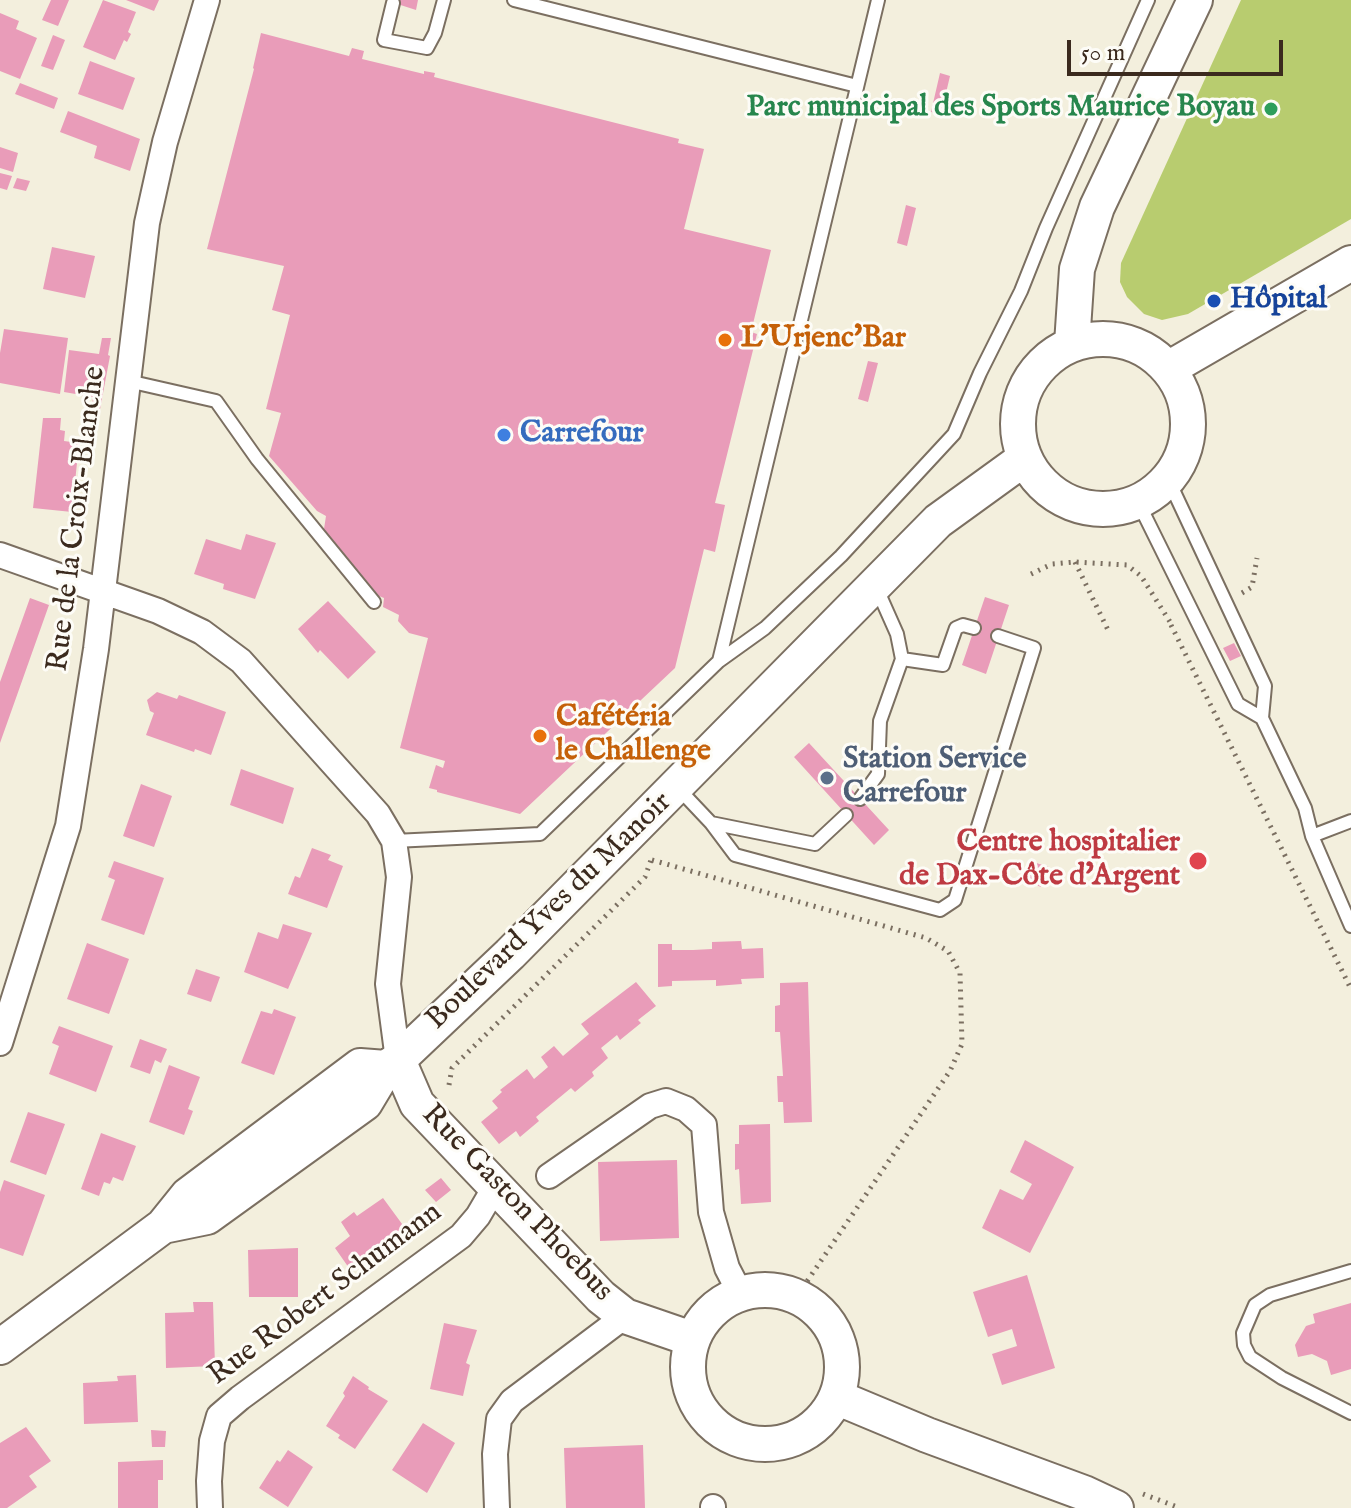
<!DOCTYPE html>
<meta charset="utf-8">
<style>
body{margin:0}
#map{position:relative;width:1351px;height:1508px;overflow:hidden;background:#f3efdd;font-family:"IM FELL English",serif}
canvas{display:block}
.scale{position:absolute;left:1067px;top:40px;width:216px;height:36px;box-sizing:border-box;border:4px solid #3b2a1e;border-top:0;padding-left:10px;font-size:24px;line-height:28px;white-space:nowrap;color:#3b2a1e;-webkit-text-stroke:6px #fdfcf7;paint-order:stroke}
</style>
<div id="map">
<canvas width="1351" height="1508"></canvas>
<div class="scale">50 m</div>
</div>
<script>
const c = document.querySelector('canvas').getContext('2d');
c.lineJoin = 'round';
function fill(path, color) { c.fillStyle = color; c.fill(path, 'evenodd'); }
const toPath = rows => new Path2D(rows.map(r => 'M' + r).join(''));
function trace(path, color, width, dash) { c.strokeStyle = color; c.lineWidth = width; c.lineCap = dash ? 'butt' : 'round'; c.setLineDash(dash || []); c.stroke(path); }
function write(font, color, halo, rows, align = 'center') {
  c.font = font + ' "IM FELL English",serif'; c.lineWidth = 6; c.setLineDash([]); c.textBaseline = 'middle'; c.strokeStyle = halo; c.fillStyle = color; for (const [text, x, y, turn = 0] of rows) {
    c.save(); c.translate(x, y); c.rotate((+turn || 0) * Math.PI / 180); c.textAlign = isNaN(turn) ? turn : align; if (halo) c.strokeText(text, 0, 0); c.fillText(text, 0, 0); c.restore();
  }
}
const green = toPath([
 [1241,0,1351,0,1351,219,1188,314,1162,320,1144,314,1127,297,1120,282,1121,263]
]);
const building = toPath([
 [51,0,69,0,58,26,42,20],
 [103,0,136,12,128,32,131,34,127,42,124,40,115,60,83,47],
 [126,0,159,0,154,11],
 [385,0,418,0,416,10],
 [0,13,19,21,16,29,37,38,20,79,0,71],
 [261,33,349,56,352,48,364,51,362,59,424,74,424,71,435,73,434,77,679,139,678,143,704,149,684,229,771,250,751,332,757,334,715,503,725,505,715,552,704,549,675,668,520,814,437,792,437,790,429,788,436,765,443,768,445,761,400,748,428,638,409,633,398,621,399,615,383,607,384,598,379,596,324,529,326,516,317,511,269,456,281,413,266,409,290,315,272,310,284,266,207,249,254,69,253,68],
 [53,35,65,40,53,70,41,66],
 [90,61,135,78,123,110,78,94],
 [940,73,950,76,941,114,931,112],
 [20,83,58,98,54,109,15,94],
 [68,111,140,139,130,171,94,158,97,146,60,132],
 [0,147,18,153,13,172,0,168],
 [0,173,12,176,7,190,0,188],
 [17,178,30,181,26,191,13,188],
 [906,205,916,208,907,246,897,243],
 [52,247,95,256,85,298,43,289],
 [4,329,68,338,60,394,0,383,0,353],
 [102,338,111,338,108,355,110,356,97,425,90,424,93,397,64,392,69,350,99,354],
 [868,361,878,363,868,402,858,399],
 [43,418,61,418,60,430,65,431,64,441,79,443,72,512,33,508],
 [246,534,276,543,255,599,223,589,224,584,194,574,206,539,241,550],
 [985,597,1009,605,986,674,962,665],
 [30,598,49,605,0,743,0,682],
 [328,601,376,652,348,679,320,650,318,653,298,629],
 [1234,643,1241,656,1230,661,1223,648],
 [157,692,177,699,179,695,226,712,211,755,195,749,194,752,146,735,154,713,150,711,147,700],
 [809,743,889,830,874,845,794,757],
 [241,769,294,788,283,824,230,805],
 [141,784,172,796,154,847,123,836],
 [312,848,331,855,328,860,343,866,327,908,288,894,295,876,300,878],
 [114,861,164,878,144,935,101,920,115,880,108,877],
 [1030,861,1049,867,1041,887,1023,880],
 [283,924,312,933,288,989,244,972,258,932,278,939],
 [741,941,742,949,763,948,764,978,741,979,742,984,716,986,716,980,672,981,672,986,658,987,658,944,672,944,672,950,693,950,712,949,712,942],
 [87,943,129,959,109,1014,67,999],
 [196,969,220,977,211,1002,187,994],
 [636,982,656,1006,638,1020,641,1023,620,1040,617,1035,601,1048,608,1058,592,1072,594,1076,575,1092,571,1088,536,1117,539,1121,520,1137,516,1131,499,1144,481,1122,498,1108,492,1101,502,1092,500,1090,527,1069,534,1079,548,1067,541,1057,554,1046,563,1056,589,1034,581,1024],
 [808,982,812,1122,784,1123,783,1102,778,1102,777,1076,783,1076,780,1032,775,1032,775,1006,780,1005,780,983],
 [274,1009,296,1017,274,1075,241,1063,261,1011,272,1014],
 [59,1026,113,1046,96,1092,49,1074,59,1046,52,1043],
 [140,1039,167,1049,161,1063,155,1060,150,1074,130,1067],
 [169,1065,200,1077,188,1109,193,1111,184,1135,149,1122],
 [28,1112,65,1124,46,1175,10,1162],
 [770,1124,771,1202,741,1204,739,1169,735,1170,735,1144,739,1144,739,1125],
 [101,1133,136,1146,123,1181,113,1177,110,1184,104,1182,99,1196,81,1189],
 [1025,1140,1074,1167,1030,1253,982,1228,1000,1189,1023,1200,1032,1184,1010,1172],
 [677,1160,679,1238,600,1241,598,1162],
 [441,1178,451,1190,436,1202,425,1190],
 [4,1180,45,1195,23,1256,0,1248,0,1192],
 [383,1198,405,1228,349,1268,335,1248,350,1236,341,1222,354,1212,357,1216],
 [298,1248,298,1297,249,1297,248,1250],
 [1027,1275,1055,1368,1002,1385,992,1354,1017,1346,1012,1329,988,1337,973,1292],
 [193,1302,213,1302,215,1366,166,1368,165,1313,194,1312],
 [1351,1303,1351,1369,1331,1375,1327,1361,1312,1354,1298,1357,1295,1345,1306,1326,1315,1323,1313,1314],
 [444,1323,477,1330,466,1363,470,1365,463,1396,430,1389],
 [136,1375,138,1422,84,1424,83,1383,118,1381,117,1376],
 [353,1376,369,1387,368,1389,388,1401,355,1449,338,1438,340,1435,326,1426,345,1396,343,1393],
 [423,1423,455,1443,427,1493,392,1470],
 [26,1427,51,1461,29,1476,37,1487,7,1508,0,1508,0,1443],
 [151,1430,166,1431,165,1447,152,1447],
 [643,1445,645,1508,566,1508,564,1448],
 [288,1450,313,1467,288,1507,259,1488,277,1460,280,1462],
 [163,1460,163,1480,158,1480,158,1508,118,1508,118,1462]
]);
const path = toPath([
 [1075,562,1108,630],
 [1031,574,1052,564,1075,562,1127,565,1141,576,1172,625],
 [1242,593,1252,587,1257,558],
 [1171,625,1351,989],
 [652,860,926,938,948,951,960,973,962,1044,950,1071,797,1296],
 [449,1085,452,1068,645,877,651,860],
 [1143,1494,1180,1508]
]);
const lane = toPath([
 [514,0,857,86],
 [393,3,384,40,427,48,435,33,444,0],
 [128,381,216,401,257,459,374,602],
 [1168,479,1265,686,1262,718,1305,808,1312,836,1351,926],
 [1137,500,1238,704,1262,718],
 [902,659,943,665,956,628,963,625,974,628],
 [719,661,765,628,841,556,954,434,980,373,1021,291,1046,228,1148,0],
 [677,787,711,823,815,844,846,815],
 [860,799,878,774,880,721,902,659,897,634,877,589],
 [711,823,735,855,940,910,955,900,1034,648,998,636],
 [1312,836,1351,821],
 [394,841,540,834,719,661,878,0],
 [1351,1271,1270,1295,1255,1305,1243,1333,1244,1345,1250,1357,1282,1378,1351,1413]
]);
const street = toPath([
 [0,555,158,611,202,632,241,661,378,814,394,841,399,877,388,984,398,1060],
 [0,1043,68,826,96,649,147,223,165,142,207,0],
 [549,1176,650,1106,666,1101,686,1109,704,1125,711,1212,727,1268,740,1293],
 [210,1508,209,1481,212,1441,219,1416,240,1398,461,1236,478,1216,495,1187],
 [497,1508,495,1454,499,1419,512,1401,625,1316],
 [713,1508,713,1507]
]);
const secondary = toPath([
 '1018 424a85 85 0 1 1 170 0a85 85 0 1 1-170 0Z',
 [1072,344,1077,269,1097,207,1195,0],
 [1168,369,1351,263],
 [398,1060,417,1104,601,1297,625,1316,692,1339],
 [163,1226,207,1217,365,1103,386,1068,398,1060,510,954,938,521,1025,458],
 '688 1367a77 77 0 1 1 154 0a77 77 0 1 1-154 0Z',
 [0,1347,163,1226,188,1195,360,1066,386,1068],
 [836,1397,927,1435,1084,1493,1116,1508]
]);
const markers = [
 [1271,109,8,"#2e9e5b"],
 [1214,301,8,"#1a4fb4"],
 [725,340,8,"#e8710a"],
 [504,435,8,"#3f7fe0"],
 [540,736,8,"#e8710a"],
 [827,778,8,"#5c6f8a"],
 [1198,861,10,"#e0444e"]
];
const leisureNames = [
 ["Parc municipal des Sports Maurice Boyau",1255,109]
];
const transitNames = [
 ["Hôpital",1230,301]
];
const foodNames = [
 ["L'Urjenc'Bar",741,340],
 ["Cafétéria",556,719],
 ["le Challenge",556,753]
];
const shopNames = [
 ["Carrefour",520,435]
];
const streetNames = [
 ["Rue de la Croix-Blanche",78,519,-83],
 ["Boulevard Yves du Manoir",550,912,-44],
 ["Rue Gaston Phoebus",516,1204,46],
 ["Rue Robert Schumann",326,1295,-37]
];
const serviceNames = [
 ["Station Service",843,761],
 ["Carrefour",843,795]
];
const healthNames = [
 ["Centre hospitalier",1180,844],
 ["de Dax-Côte d'Argent",1180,878]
];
fill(green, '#b8cc6f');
fill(building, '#e99cb9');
trace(lane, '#7b6f61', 16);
trace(street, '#7b6f61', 28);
trace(secondary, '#7b6f61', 38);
trace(path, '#7b6f61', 5, [2, 6]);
trace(lane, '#fff', 12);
trace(street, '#fff', 24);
trace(secondary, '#fff', 34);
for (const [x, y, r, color] of markers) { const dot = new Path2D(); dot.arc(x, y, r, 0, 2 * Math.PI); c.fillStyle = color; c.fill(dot); trace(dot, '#fdfcf7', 3); }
write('bold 30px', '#27864d', '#fdfcf7', leisureNames, 'right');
write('bold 30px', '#164399', '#fdfcf7', transitNames, 'left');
write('bold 30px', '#c56008', '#fdfcf7', foodNames, 'left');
write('bold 30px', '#366cbe', '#fdfcf7', shopNames, 'left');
write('30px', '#3b2a1e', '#fdfcf7', streetNames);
write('bold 30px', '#4e5e75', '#fdfcf7', serviceNames, 'left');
write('bold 30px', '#be3a42', '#fdfcf7', healthNames, 'right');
</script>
